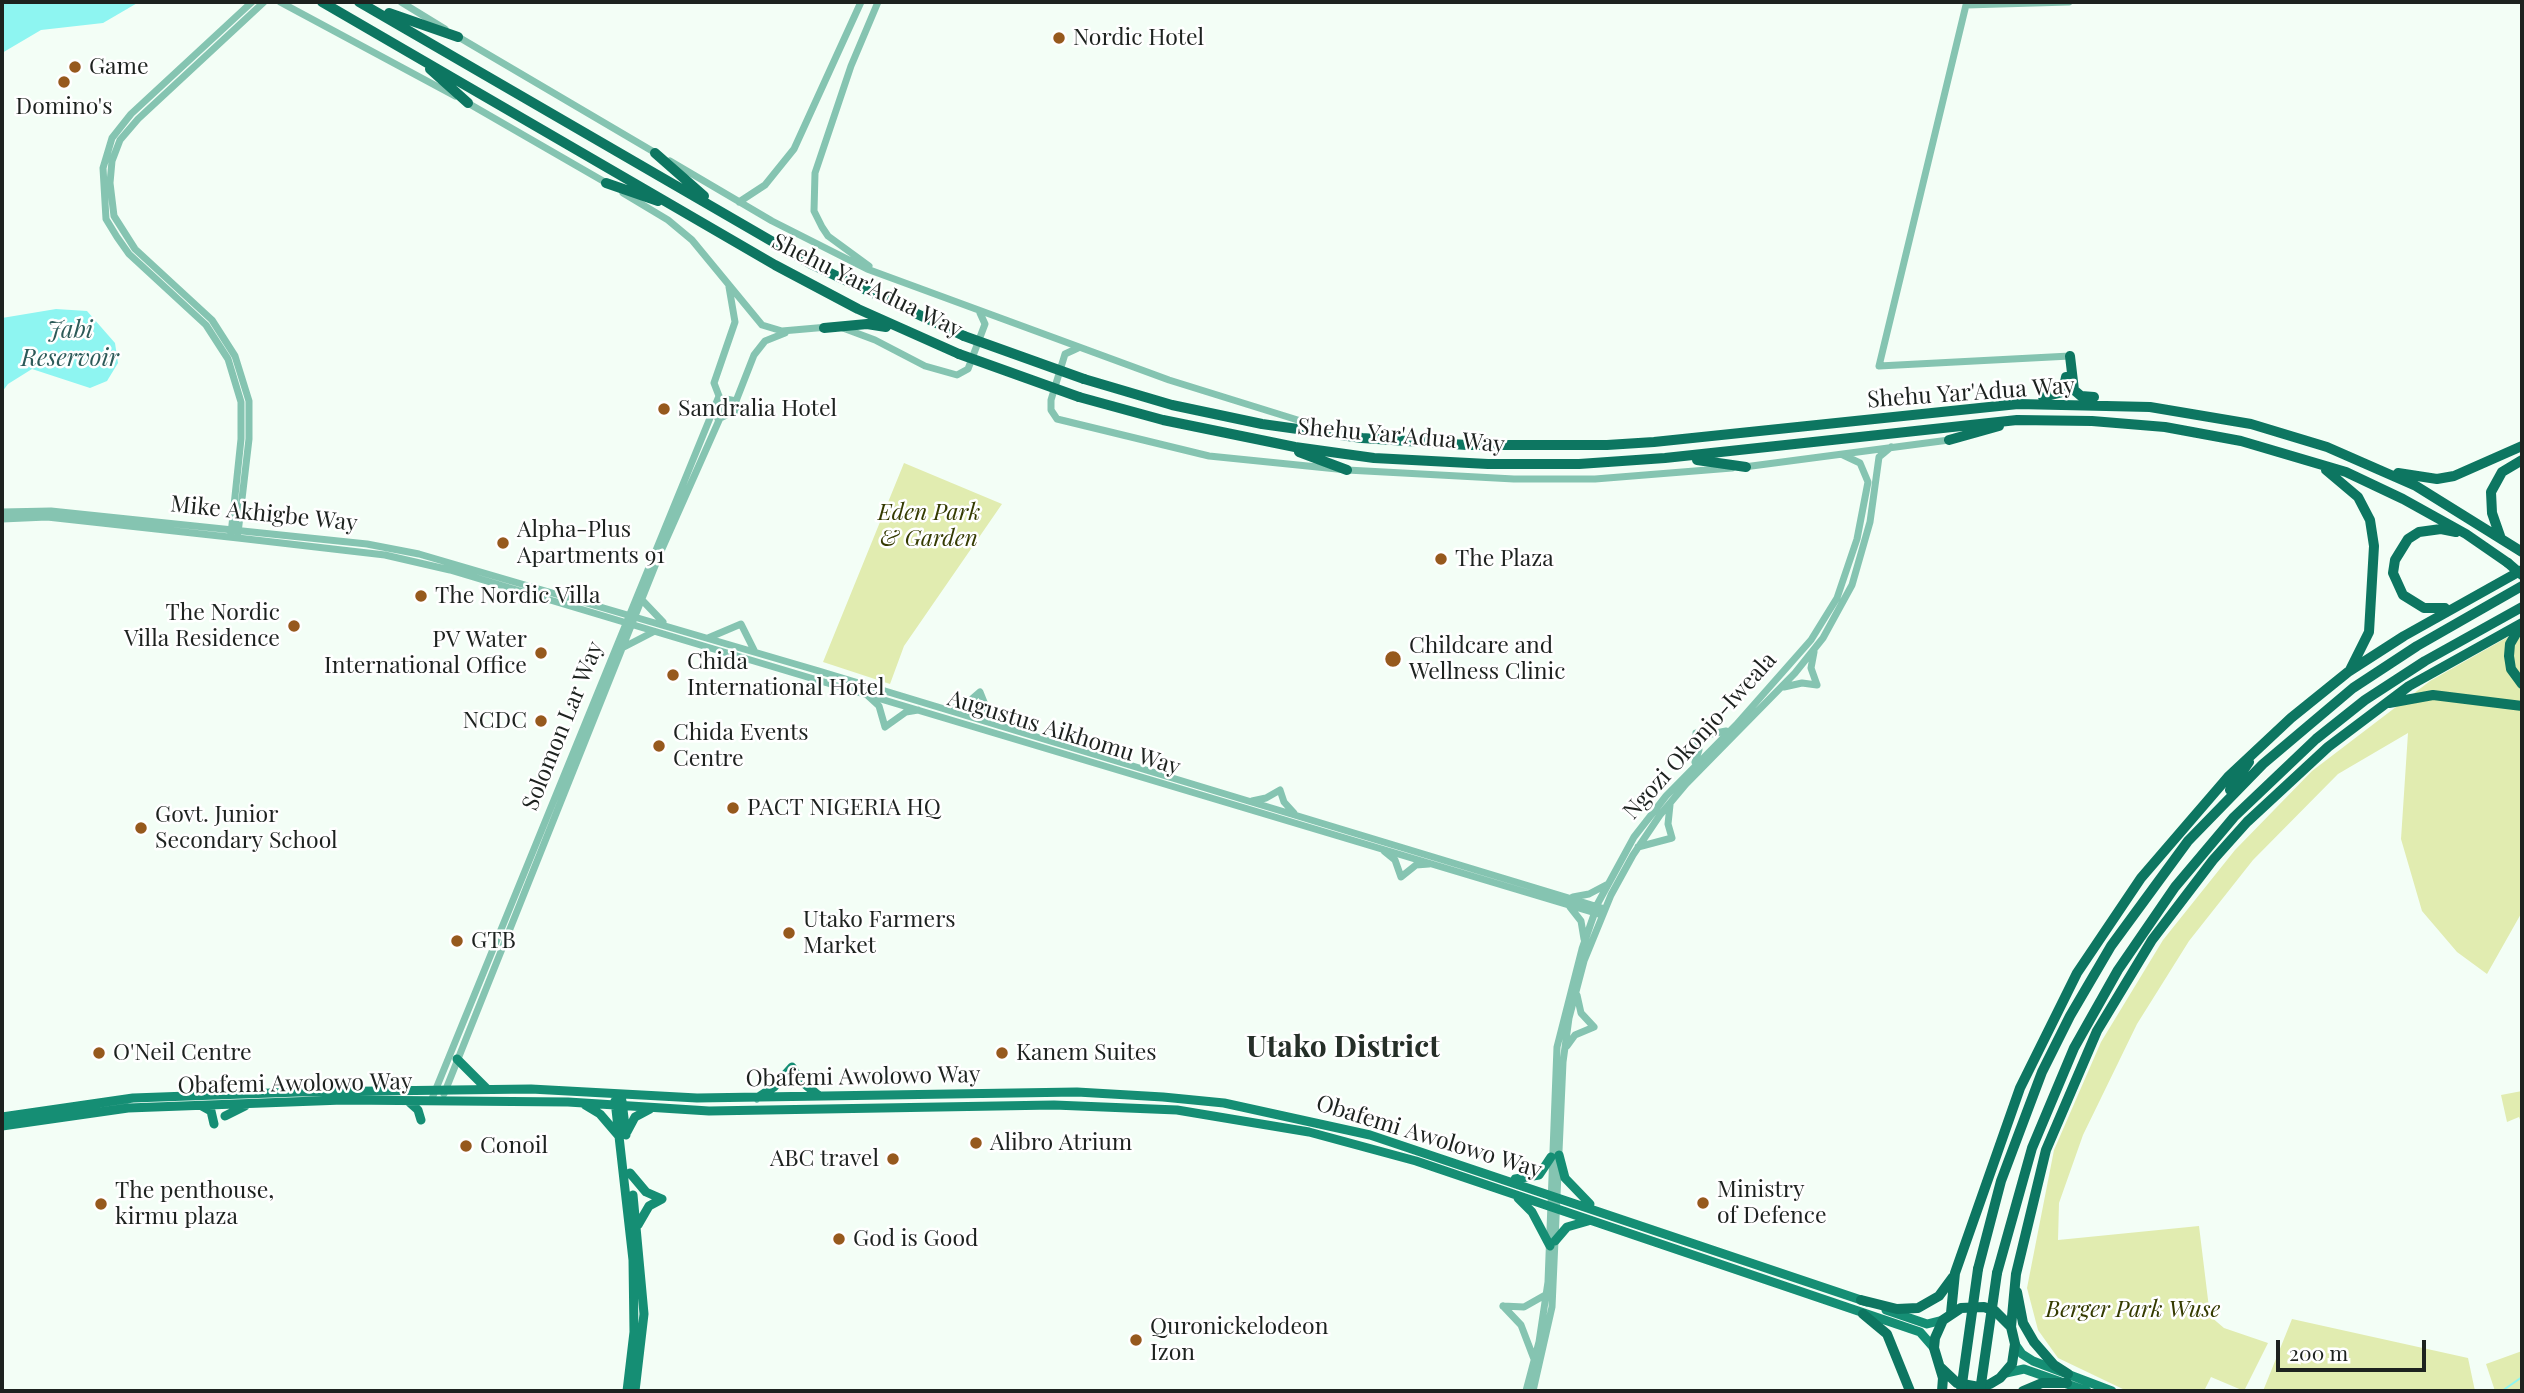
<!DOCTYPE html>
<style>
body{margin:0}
#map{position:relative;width:2524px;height:1393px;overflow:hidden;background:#f3fef6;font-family:"Playfair Display",serif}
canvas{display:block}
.frame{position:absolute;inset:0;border:4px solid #1d221f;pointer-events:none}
.scale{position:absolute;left:2276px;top:1340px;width:150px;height:32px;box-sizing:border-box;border:4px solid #1d221f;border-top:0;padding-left:9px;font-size:21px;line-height:24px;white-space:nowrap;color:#1d221f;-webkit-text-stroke:5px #fff;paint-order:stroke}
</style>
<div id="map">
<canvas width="2524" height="1393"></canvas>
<div class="frame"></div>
<div class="scale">200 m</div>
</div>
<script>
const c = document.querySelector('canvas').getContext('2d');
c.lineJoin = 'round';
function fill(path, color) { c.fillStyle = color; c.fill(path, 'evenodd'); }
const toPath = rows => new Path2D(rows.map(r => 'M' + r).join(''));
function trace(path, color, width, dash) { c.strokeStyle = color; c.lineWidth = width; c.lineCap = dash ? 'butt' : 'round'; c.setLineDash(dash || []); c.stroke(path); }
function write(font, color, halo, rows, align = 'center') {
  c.font = font + ' "Playfair Display",serif'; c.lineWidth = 5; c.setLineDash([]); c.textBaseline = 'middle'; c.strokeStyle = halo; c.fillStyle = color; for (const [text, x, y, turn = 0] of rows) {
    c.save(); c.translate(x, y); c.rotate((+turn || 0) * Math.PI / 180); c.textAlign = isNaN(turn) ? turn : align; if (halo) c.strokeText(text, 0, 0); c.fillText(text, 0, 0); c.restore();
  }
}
const green = toPath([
 [904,463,1002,504,904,646,890,684,823,662],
 [2522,629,2522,912,2487,974,2457,952,2422,911,2401,839,2408,733,2338,774,2253,860,2189,941,2137,1024,2083,1135,2059,1203,2058,1240,2199,1226,2210,1316,2224,1328,2268,1343,2244,1391,2211,1377,2204,1391,2127,1391,2058,1358,2038,1330,2027,1288,2054,1150,2101,1042,2163,940,2235,850,2312,771,2430,681],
 [2522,1091,2522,1125,2519,1117,2507,1122,2501,1095],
 [2292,1319,2468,1358,2475,1391,2263,1391],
 [2522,1351,2522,1391,2495,1391,2486,1364]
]);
const water = toPath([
 [2,2,139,2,103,23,41,30,2,53],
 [56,309,87,311,115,343,118,363,107,381,90,388,32,369,8,384,2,392,2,318]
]);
const stream = toPath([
 [2502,1391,2522,1377]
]);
const minor = toPath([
 [280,2,455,96],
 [401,2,445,29],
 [2069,2,1966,5,1879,366,2070,356],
 [455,35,659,155],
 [466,102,610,185],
 [670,161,772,221,867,269,1169,380,1317,426],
 [623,193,668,220,692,240,762,325,782,331,828,327],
 [739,202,765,185,794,149,861,2],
 [869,266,828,236,822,227,814,211,815,173,851,66,878,2],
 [843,328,875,340,925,366,957,375,968,369,985,324,980,313],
 [1078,348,1065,354,1051,400,1051,410,1057,419,1209,456,1347,470,1514,479,1595,479,1732,468],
 [719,396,714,383,735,322,729,287],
 [726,399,736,401,754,355,765,341,785,333],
 [718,419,735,411,763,414],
 [1744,467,1949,440],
 [2,512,51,511,367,544,419,554,819,671,1605,909],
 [2,519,47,517,238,538,385,555,450,570,1602,915],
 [238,533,249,439,249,401,235,356,212,320,135,249,114,216,110,183,112,161,120,140,138,119,264,2],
 [231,534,241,439,241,402,228,359,206,325,129,254,117,237,106,219,103,168,112,138,131,114,252,2],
 [642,600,663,622],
 [708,638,741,624,754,650],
 [624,647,653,632],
 [1814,652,1811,668,1817,685],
 [1784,687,1802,683,1817,685],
 [867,695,879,706,885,727],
 [949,709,964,706,980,692,990,717,1000,724],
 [885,727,906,712,918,710],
 [1695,762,1699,750,1696,733,1711,734,1726,731],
 [1252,801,1266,798,1280,790,1284,802,1294,813],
 [1638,847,1672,838,1668,824,1670,805],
 [1384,851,1395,860,1401,877,1416,865,1429,864],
 [1573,897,1589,894,1608,884],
 [1570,907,1581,921,1584,939],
 [1577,995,1581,1013,1594,1027],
 [1567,1046,1575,1035,1594,1027],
 [444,1094,661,551,728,400],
 [431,1101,719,396],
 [1503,1306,1521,1325,1534,1359],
 [1503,1306,1524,1307,1547,1294],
 [1526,1391,1539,1342,1548,1282,1557,1047,1582,949,1598,903,1634,837,1666,796,1736,725,1811,640,1837,598,1857,539,1868,482,1860,463,1843,455],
 [1533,1391,1552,1307,1563,1062,1569,1018,1584,961,1611,895,1633,855,1660,815,1686,784,1795,673,1823,638,1852,585,1870,522,1879,457,1891,447]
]);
const major = toPath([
 [457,1059,487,1089],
 [757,1098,774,1087,792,1067,800,1080,819,1096],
 [615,1101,633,1260,634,1332,627,1391],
 [622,1101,626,1135],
 [409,1102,418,1110,421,1120],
 [585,1105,600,1114,618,1135],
 [202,1106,211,1111,214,1124],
 [225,1116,245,1106],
 [2,1117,133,1098,299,1092,531,1089,697,1098,1077,1092,1163,1097,1224,1103,1370,1135,1867,1302],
 [2,1126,128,1108,343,1100,568,1102,709,1111,1054,1105,1177,1110,1309,1132,1416,1161,1920,1332,1934,1348],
 [627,1132,635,1117,650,1109],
 [1559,1155,1565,1178,1590,1204],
 [630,1173,646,1192,662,1199],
 [1515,1179,1539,1175,1551,1157],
 [633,1195,644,1314,635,1391],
 [1518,1198,1532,1212,1550,1246],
 [638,1225,649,1206,662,1199],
 [1555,1241,1567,1227,1588,1221],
 [1886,1310,1927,1324,1943,1320],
 [2015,1344,2022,1354,2033,1361,2112,1391],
 [2006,1373,2024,1369,2087,1391]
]);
const highway = toPath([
 [322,2,775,265,858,309,959,354],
 [359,2,811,264,964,336],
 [389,13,458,37],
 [430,69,468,103],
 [655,153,704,196],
 [606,183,658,201],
 [824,328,867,324,886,327],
 [2070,356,2074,390,2081,396,2094,397],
 [1084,379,1172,405,1262,424,1362,438,1467,445,1607,445,1654,442,2018,404,2150,407,2251,424,2327,447,2416,486,2522,552],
 [1079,397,1163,420,1295,447,1374,458,1488,464,1579,464,1665,458,2017,420,2092,421,2165,427,2241,441,2346,472,2403,499,2466,534,2508,563],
 [2043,397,2063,392,2066,377],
 [1949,440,1999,426],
 [1299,452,1347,470],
 [1697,460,1746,467],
 [2326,470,2358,497,2370,520,2374,546,2369,632,2350,670],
 [2398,473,2437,479,2454,476,2522,446],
 [2500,536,2492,513,2491,492,2502,472,2522,460],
 [2445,608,2424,608,2403,595,2393,573,2395,560,2408,539,2419,532,2441,529,2456,532],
 [2521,625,2510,644,2509,656,2511,669,2522,684],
 [2389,703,2433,695,2522,706],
 [2230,790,2249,762],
 [1978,1269,2001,1181,2042,1072,2070,1016,2111,946,2188,841,2263,764,2353,688,2417,646,2522,586],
 [1997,1273,2032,1148,2074,1048,2118,970,2175,887,2234,817,2316,739,2365,700,2425,661,2522,607],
 [2017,1292,2023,1323,2034,1342,2054,1365,2068,1374],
 [1861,1300,1897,1309,1918,1308,1939,1296,1953,1277],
 [1951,1313,1955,1273,2020,1088,2077,973,2141,878,2228,777,2291,718,2348,672,2404,636,2522,570],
 [1863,1314,1887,1334,1910,1391],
 [2011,1327,2016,1274,2046,1150,2097,1031,2152,940,2213,860,2247,822,2328,747,2409,686,2522,623],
 [1940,1367,1957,1383,1979,1387,1990,1384,2000,1378,2012,1364,2015,1344,2011,1327,1995,1311,1984,1307,1961,1308,1943,1320,1935,1338,1934,1348,1943,1378,1942,1391],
 [2023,1391,2042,1383,2067,1383]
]);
const highwayBridge = toPath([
 [964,336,1084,379],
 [959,354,1079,397],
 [2508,563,2522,575],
 [1961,1391,1978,1269],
 [1980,1391,1997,1273]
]);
const markers = [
 [1059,38,7,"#96591d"],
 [75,67,7,"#96591d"],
 [64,82,7,"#96591d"],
 [664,409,7,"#96591d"],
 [503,543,7,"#96591d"],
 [1441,559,7,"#96591d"],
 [421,596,7,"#96591d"],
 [294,626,7,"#96591d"],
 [541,653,7,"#96591d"],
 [1393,659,9,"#96591d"],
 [673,675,7,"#96591d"],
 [541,721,7,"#96591d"],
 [659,746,7,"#96591d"],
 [733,808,7,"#96591d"],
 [141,828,7,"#96591d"],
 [789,933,7,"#96591d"],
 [457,941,7,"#96591d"],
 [99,1053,7,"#96591d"],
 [1002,1053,7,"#96591d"],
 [976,1143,7,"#96591d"],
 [466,1146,7,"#96591d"],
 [893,1159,7,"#96591d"],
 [1703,1203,7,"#96591d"],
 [101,1204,7,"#96591d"],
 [839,1239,7,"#96591d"],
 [1136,1340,7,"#96591d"]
];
const poiNames = [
 ["Nordic Hotel",1073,38],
 ["Game",89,67],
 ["Domino's",64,107,"center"],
 ["Sandralia Hotel",678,409],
 ["Alpha-Plus",517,530],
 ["Apartments 91",517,556],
 ["The Plaza",1455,559],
 ["The Nordic Villa",435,596],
 ["The Nordic",280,613,"right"],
 ["Villa Residence",280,639,"right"],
 ["PV Water",527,640,"right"],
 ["International Office",527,666,"right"],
 ["Childcare and",1409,646],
 ["Wellness Clinic",1409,672],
 ["Chida",687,662],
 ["International Hotel",687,688],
 ["NCDC",527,721,"right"],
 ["Chida Events",673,733],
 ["Centre",673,759],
 ["PACT NIGERIA HQ",747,808],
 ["Govt. Junior",155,815],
 ["Secondary School",155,841],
 ["Utako Farmers",803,920],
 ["Market",803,946],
 ["GTB",471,941],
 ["O'Neil Centre",113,1053],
 ["Kanem Suites",1016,1053],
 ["Alibro Atrium",990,1143],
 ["Conoil",480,1146],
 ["ABC travel",879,1159,"right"],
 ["Ministry",1717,1190],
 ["of Defence",1717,1216],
 ["The penthouse,",115,1191],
 ["kirmu plaza",115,1217],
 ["God is Good",853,1239],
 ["Quronickelodeon",1150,1327],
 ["Izon",1150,1353]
];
const streetNames = [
 ["Shehu Yar'Adua Way",867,286,26],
 ["Shehu Yar'Adua Way",1971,393,-4],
 ["Shehu Yar'Adua Way",1401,436,5],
 ["Mike Akhigbe Way",264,514,6],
 ["Solomon Lar Way",563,726,-68],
 ["Augustus Aikhomu Way",1064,733,17],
 ["Ngozi Okonjo-Iweala",1700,736,-48],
 ["Obafemi Awolowo Way",863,1077,-1],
 ["Obafemi Awolowo Way",295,1084,-1],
 ["Obafemi Awolowo Way",1429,1137,17]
];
const parkNames = [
 ["Eden Park",929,513],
 ["& Garden",929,539],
 ["Berger Park Wuse",2133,1310]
];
const waterNames = [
 ["Jabi",70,331],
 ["Reservoir",70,359]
];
const districtNames = [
 ["Utako District",1343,1048]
];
fill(green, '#e1ecb0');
fill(water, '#8ef5f1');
trace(stream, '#8ef5f1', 2);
trace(minor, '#85c4b1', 7);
trace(major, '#158e74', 9);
trace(highway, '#0d7661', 10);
trace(highwayBridge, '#0d7661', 10);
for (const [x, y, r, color] of markers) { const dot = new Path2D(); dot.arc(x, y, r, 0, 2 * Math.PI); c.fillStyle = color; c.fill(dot); trace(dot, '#fff', 2.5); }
write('23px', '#1d221f', '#fff', poiNames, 'left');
write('23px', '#1d221f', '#fff', streetNames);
write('italic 23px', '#343a00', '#fff', parkNames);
write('italic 24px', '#2c5a58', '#fff', waterNames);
write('bold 30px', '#252f28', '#fff', districtNames);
</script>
